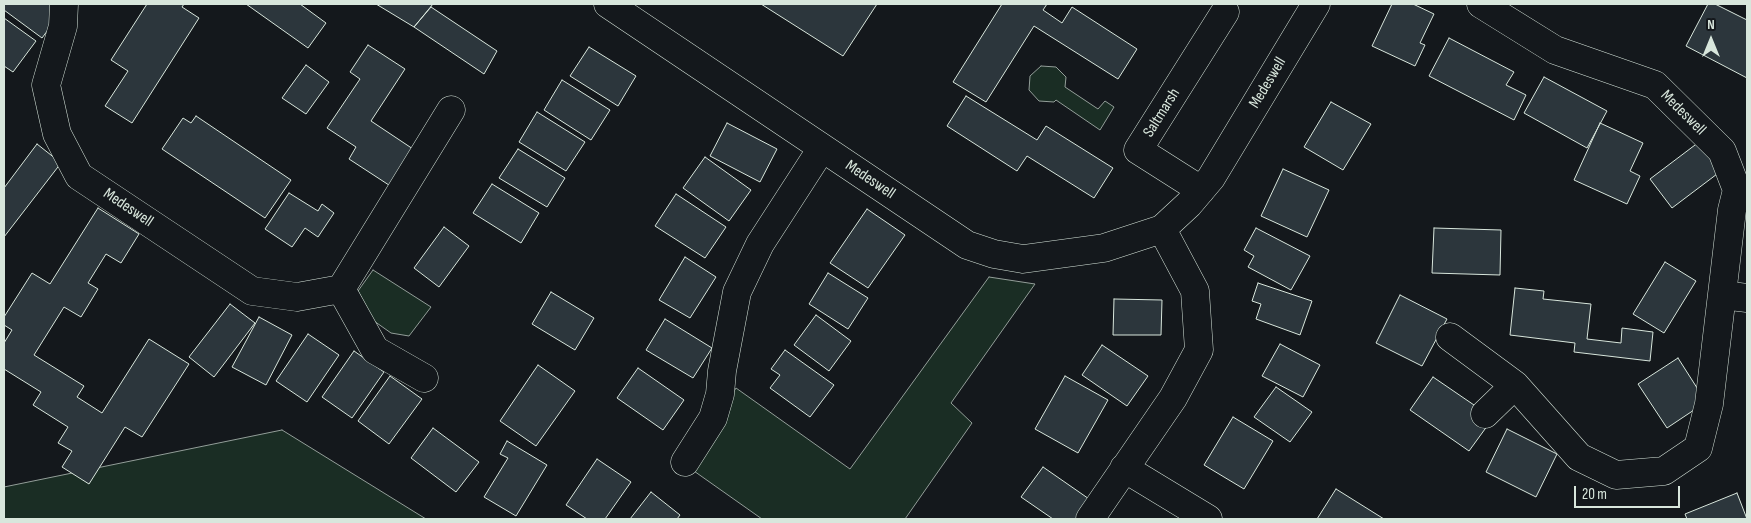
<!DOCTYPE html>
<style>
body{margin:0}
#map{position:relative;width:1751px;height:523px;overflow:hidden;background:#14181c;font-family:"Sofia Sans Condensed",sans-serif}
canvas{display:block}
.frame{position:absolute;inset:0;border:5px solid #d8e6dc;pointer-events:none}
.north{position:absolute;left:1686px;top:15px;width:50px;height:50px;-webkit-text-stroke:4px #14181c;paint-order:stroke;rotate:0deg;font-size:14px;font-weight:700;line-height:20px;text-align:center;color:#d8e6dc}
.north::after{content:'';display:block;margin:auto;width:18px;height:22px;background:#d8e6dc;clip-path:polygon(50% 0,100% 100%,50% 72%,0 100%)}
.scale{position:absolute;left:1574px;top:486px;width:106px;height:22px;box-sizing:border-box;border:2px solid #d8e6dc;border-top:0;padding-left:6px;font-size:15px;line-height:18px;white-space:nowrap;color:#d8e6dc;-webkit-text-stroke:4px #14181c;paint-order:stroke}
</style>
<div id="map">
<canvas width="1751" height="523"></canvas>
<div class="frame"></div>
<div class="north">N</div>
<div class="scale">20 m</div>
</div>
<script>
const c = document.querySelector('canvas').getContext('2d');
c.lineJoin = 'round';
function fill(path, color) { c.fillStyle = color; c.fill(path, 'evenodd'); }
const toPath = rows => new Path2D(rows.map(r => 'M' + r).join(''));
function trace(path, color, width, dash) { c.strokeStyle = color; c.lineWidth = width; c.lineCap = dash ? 'butt' : 'round'; c.setLineDash(dash || []); c.stroke(path); }
function write(font, color, halo, rows, align = 'center') {
  c.font = font + ' "Sofia Sans Condensed",sans-serif'; c.lineWidth = 4; c.setLineDash([]); c.textBaseline = 'middle'; c.strokeStyle = halo; c.fillStyle = color; for (const [text, x, y, turn = 0] of rows) {
    c.save(); c.translate(x, y); c.rotate((+turn || 0) * Math.PI / 180); c.textAlign = isNaN(turn) ? turn : align; if (halo) c.strokeText(text, 0, 0); c.fillText(text, 0, 0); c.restore();
  }
}
const green = toPath([
 [1041,66,1056,67,1066,77,1065,87,1098,109,1105,101,1114,107,1100,130,1056,100,1054,102,1039,101,1029,90,1030,76,1041,66],
 [373,270,431,307,409,336,391,333,374,321,358,291,373,270],
 [989,277,1035,284,951,403,972,423,905,519,762,519,684,464,714,425,736,388,850,469,989,277],
 [282,430,426,519,4,519,4,487,282,430]
]);
const building = toPath([
 [4,4,61,4,65,7,42,38,4,10,4,4],
 [147,4,184,4,182,7,199,18,132,123,105,106,128,71,111,60,147,4],
 [246,4,300,4,326,23,308,48,246,4],
 [376,4,433,4,414,27,376,4],
 [761,4,877,4,843,56,761,4],
 [1002,4,1047,4,1043,10,1062,23,1072,7,1137,49,1118,79,1034,26,986,102,953,82,1002,4],
 [1392,4,1413,4,1434,14,1420,43,1425,45,1415,66,1372,46,1392,4],
 [1708,4,1715,4,1747,20,1747,78,1686,46,1708,4],
 [431,7,497,51,484,74,414,27,431,7],
 [4,18,36,41,13,72,4,66,4,18],
 [1449,38,1514,72,1506,85,1526,95,1514,120,1429,76,1449,38],
 [368,45,405,69,371,121,419,153,395,189,349,159,356,147,327,128,360,79,350,72,368,45],
 [589,47,636,76,618,106,570,76,589,47],
 [306,65,329,82,306,114,282,98,306,65],
 [1544,77,1607,111,1587,148,1524,113,1544,77],
 [562,80,610,110,591,140,544,110,562,80],
 [966,96,1037,140,1046,126,1113,168,1094,198,1027,156,1017,171,947,126,966,96],
 [1331,102,1371,124,1343,170,1304,147,1331,102],
 [537,112,585,142,566,171,519,142,537,112],
 [196,116,291,180,265,218,162,149,183,118,191,123,196,116],
 [727,123,777,149,760,182,710,156,727,123],
 [1600,123,1643,143,1630,171,1640,176,1627,204,1574,180,1600,123],
 [1703,139,1725,168,1672,208,1650,179,1703,139],
 [37,144,61,163,4,237,4,188,37,144],
 [518,149,565,178,547,207,499,178,518,149],
 [705,157,751,190,729,221,683,188,705,157],
 [1283,169,1329,190,1307,237,1261,216,1283,169],
 [492,184,539,213,521,243,473,213,492,184],
 [289,193,318,211,322,204,334,213,318,237,305,228,292,247,265,229,289,193],
 [676,194,726,227,705,258,655,226,676,194],
 [98,208,139,234,121,263,106,254,88,283,98,289,81,317,64,307,34,355,84,386,77,397,102,413,149,339,189,364,142,437,125,427,89,484,62,467,72,451,58,443,68,427,33,405,41,392,4,369,4,343,12,330,4,325,4,317,32,273,50,284,98,208],
 [867,209,905,235,868,288,830,263,867,209],
 [444,227,469,246,439,287,414,268,444,227],
 [1256,228,1310,256,1291,290,1248,267,1254,256,1244,250,1256,228],
 [1434,228,1501,230,1500,275,1432,273,1434,228],
 [685,257,716,277,690,318,659,300,685,257],
 [1665,262,1696,281,1664,333,1633,314,1665,262],
 [828,273,868,298,848,329,809,304,828,273],
 [1258,283,1312,301,1300,335,1256,319,1261,304,1252,301,1258,283],
 [1515,288,1544,291,1543,299,1591,304,1587,339,1621,343,1622,328,1653,332,1650,361,1574,352,1575,343,1510,335,1515,288],
 [551,292,594,318,575,350,532,324,551,292],
 [1400,295,1447,319,1422,366,1376,343,1400,295],
 [1114,299,1162,300,1161,335,1113,335,1114,299],
 [230,304,255,323,214,377,189,357,230,304],
 [816,315,851,341,829,371,794,345,816,315],
 [259,317,292,335,266,385,232,367,259,317],
 [665,319,712,348,693,378,646,350,665,319],
 [308,334,339,355,307,402,276,381,308,334],
 [1280,344,1320,365,1303,397,1262,376,1280,344],
 [1102,345,1148,376,1127,406,1082,375,1102,345],
 [785,350,834,385,810,417,770,388,780,375,771,369,785,350],
 [354,351,384,372,352,418,322,397,354,351],
 [1678,358,1706,402,1667,428,1638,384,1678,358],
 [538,365,575,391,536,446,500,421,538,365],
 [638,368,684,400,663,430,617,398,638,368],
 [390,376,422,399,389,444,358,421,390,376],
 [1065,376,1108,400,1078,453,1035,429,1065,376],
 [1433,377,1493,418,1469,451,1410,410,1433,377],
 [1276,387,1312,412,1290,442,1254,417,1276,387],
 [1233,417,1273,441,1244,489,1204,465,1233,417],
 [433,428,479,462,456,492,411,458,433,428],
 [1507,429,1557,454,1536,497,1486,472,1507,429],
 [507,441,547,465,516,516,484,497,508,458,500,454,507,441],
 [597,459,631,482,605,519,587,519,566,505,597,459],
 [1043,467,1092,501,1079,519,1053,519,1021,497,1043,467],
 [1336,489,1384,519,1317,519,1336,489],
 [651,492,680,515,677,519,630,519,651,492],
 [1737,493,1747,519,1687,519,1685,514,1737,493]
]);
const minor = toPath([
 [64,4,63,26,46,85,57,134,79,176,252,291,297,297,341,289,451,110],
 [608,4,967,245,994,254,1023,259,1104,248,1162,229,1189,204,1211,178,1316,4],
 [1201,190,1138,150,1225,12],
 [341,289,375,350,424,378],
 [1722,295,1747,298],
 [1450,337,1515,385,1579,457,1616,475,1664,471,1698,448,1709,404,1732,210,1737,190,1722,151,1655,85,1555,50,1481,4],
 [1485,414,1515,385],
 [685,462,713,418,720,394,722,371,737,292,760,244,822,148],
 [1124,468,1208,519],
 [1090,519,1173,398,1199,350,1195,291,1162,229]
]);
const streetNames = [
 ["Medeswell",1268,83,-59],
 ["Saltmarsh",1162,113,-58],
 ["Medeswell",1683,113,45],
 ["Medeswell",870,180,34],
 ["Medeswell",128,208,34]
];
fill(green, '#1a2d24');
trace(green, '#939e99', 1);
fill(building, '#2c363c');
trace(building, '#d8e6dc', 1);
trace(minor, '#d8e6dc', 29);
trace(minor, '#14181c', 28);
write('16px', '#d8e6dc', '#14181c', streetNames);
</script>
